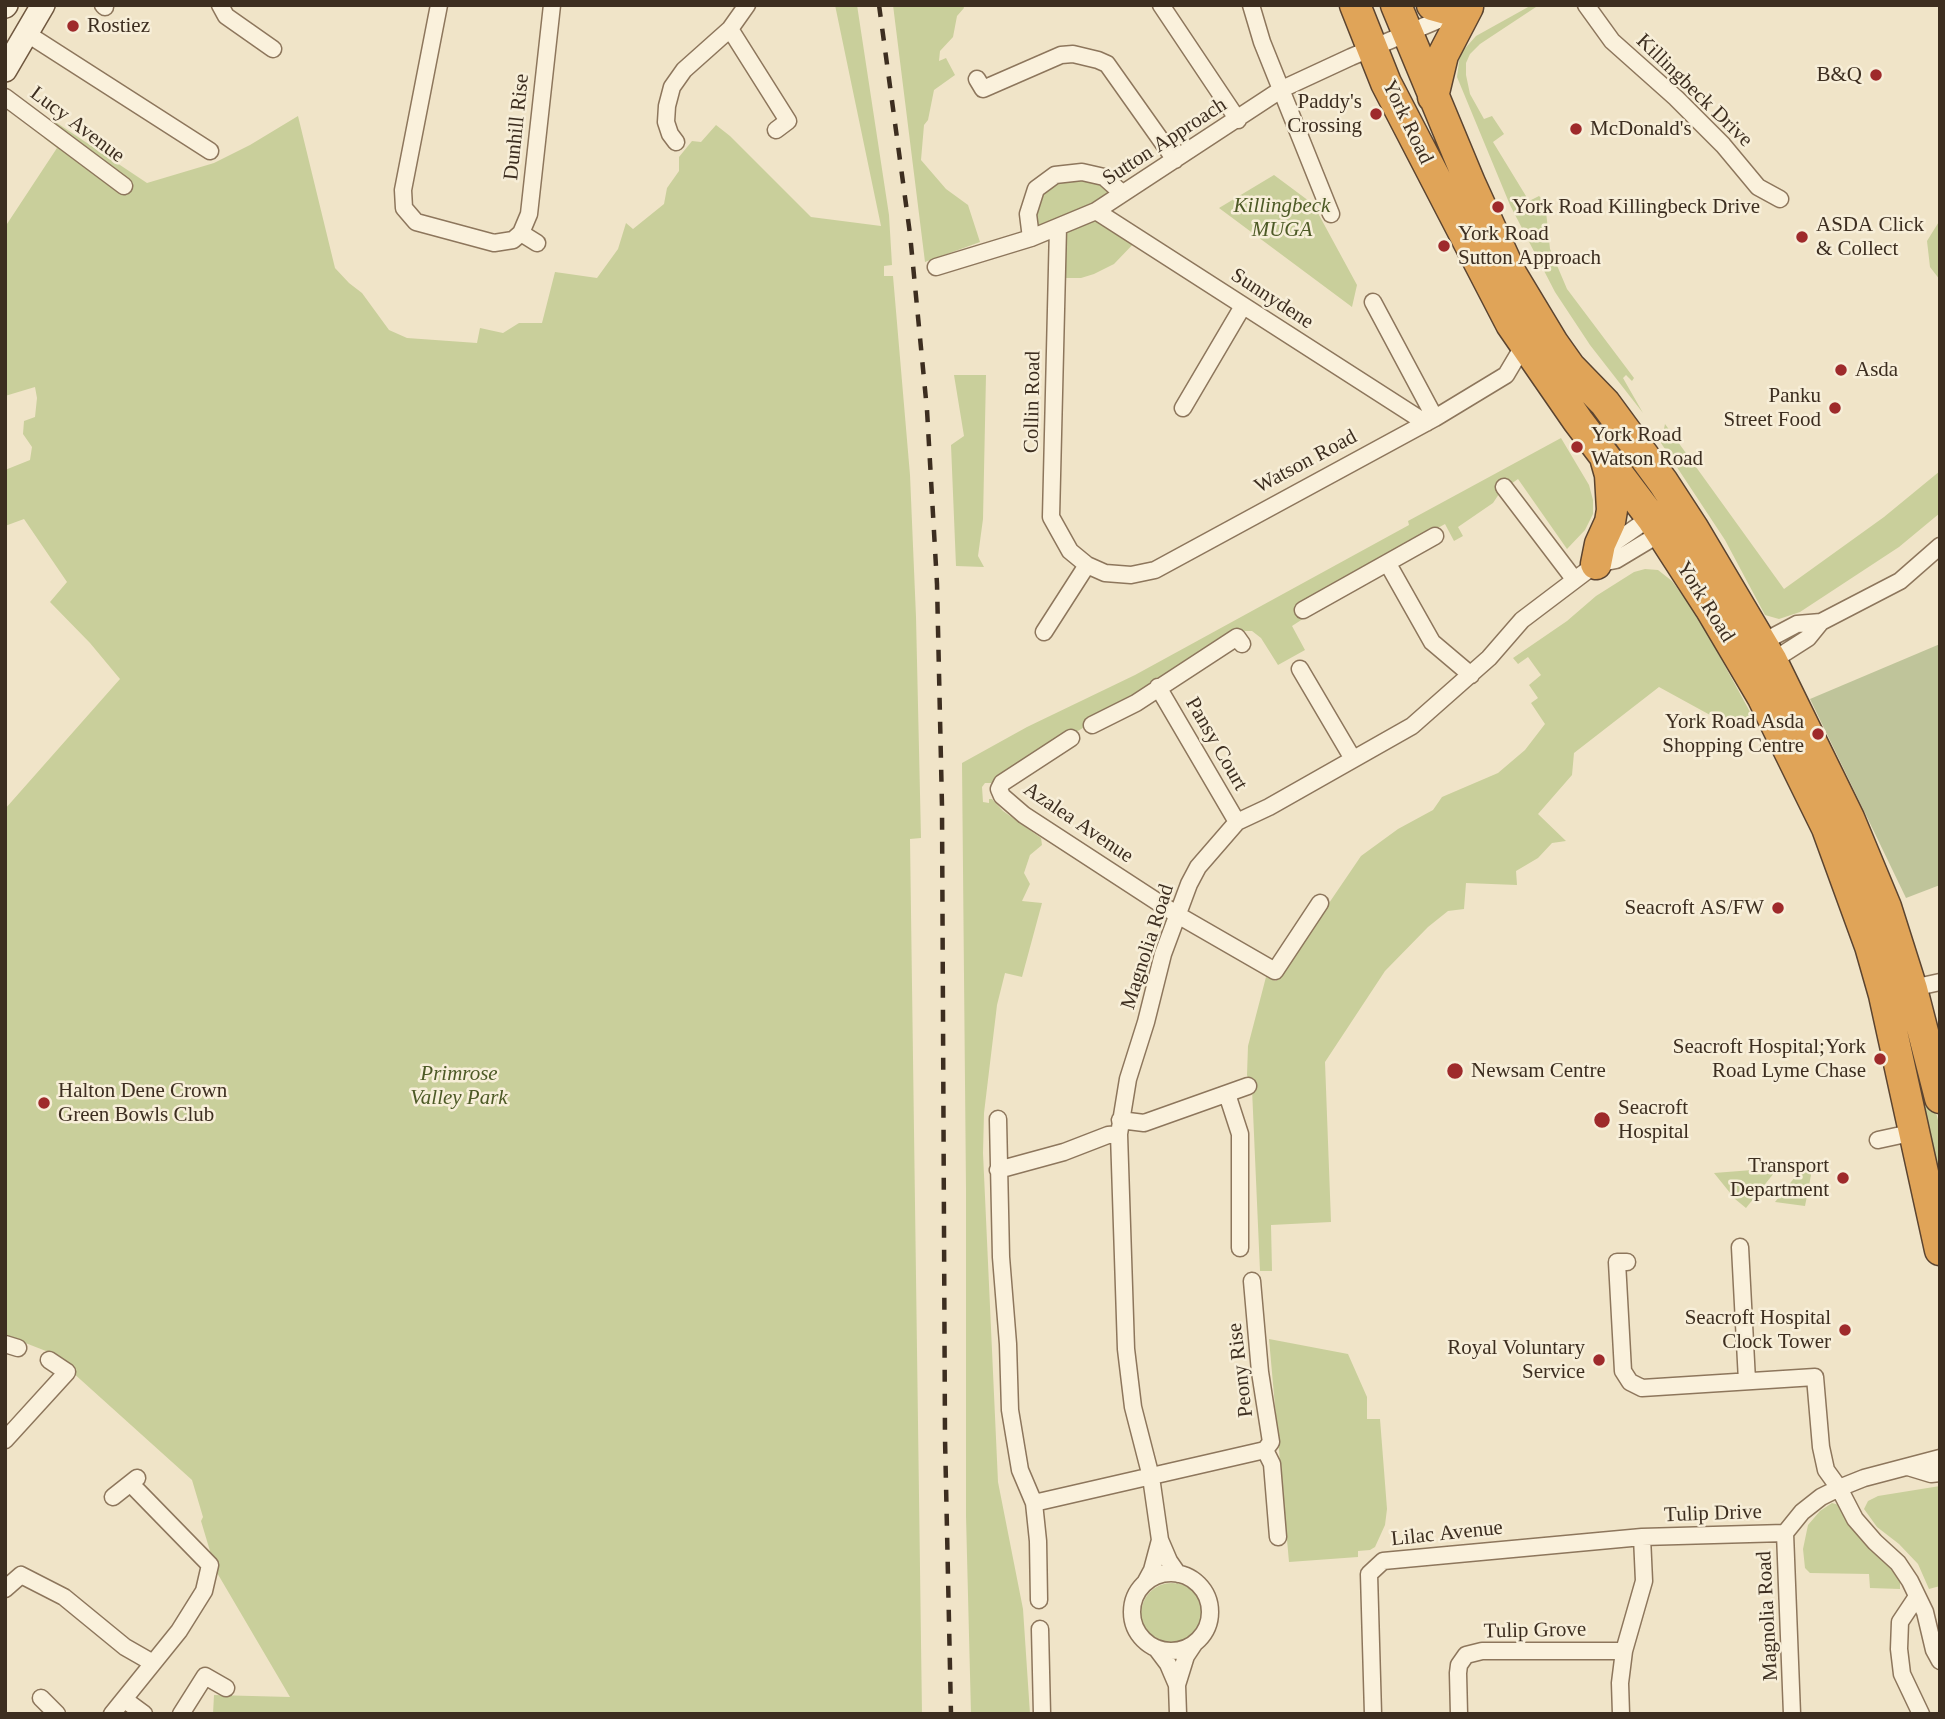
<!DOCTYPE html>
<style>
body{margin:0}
#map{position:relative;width:1945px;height:1719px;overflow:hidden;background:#f0e4c8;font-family:"Times New Roman",serif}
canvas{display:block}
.frame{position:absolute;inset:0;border:7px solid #3d2e20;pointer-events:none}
</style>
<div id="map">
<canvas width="1945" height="1719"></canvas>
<div class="frame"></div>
</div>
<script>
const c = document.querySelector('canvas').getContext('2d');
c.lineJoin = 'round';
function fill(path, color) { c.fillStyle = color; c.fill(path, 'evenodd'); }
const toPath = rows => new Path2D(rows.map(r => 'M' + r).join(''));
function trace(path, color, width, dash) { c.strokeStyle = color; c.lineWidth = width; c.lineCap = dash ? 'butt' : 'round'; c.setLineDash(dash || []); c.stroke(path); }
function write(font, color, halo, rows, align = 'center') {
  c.font = font + ' "Times New Roman",serif'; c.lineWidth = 5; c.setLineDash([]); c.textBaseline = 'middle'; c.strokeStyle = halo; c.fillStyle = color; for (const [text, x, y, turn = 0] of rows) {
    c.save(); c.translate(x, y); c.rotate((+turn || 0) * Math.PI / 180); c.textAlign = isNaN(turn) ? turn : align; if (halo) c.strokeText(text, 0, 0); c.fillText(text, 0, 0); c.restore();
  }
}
const green = toPath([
 [835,5,857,5,889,215,892,265,884,266,884,276,893,276,910,475,916,617,921,838,910,839,922,1714,213,1714,214,1695,290,1697,216,1571,201,1521,203,1517,192,1480,51,1353,5,1335,5,809,120,679,90,643,50,602,67,582,24,519,5,526,5,470,30,460,32,447,23,434,24,421,35,417,37,398,35,387,5,396,5,227,57,148,44,138,54,121,147,183,214,163,250,145,298,116,335,268,349,283,362,293,389,330,407,338,477,343,480,328,503,333,519,323,542,323,555,272,597,278,618,249,626,223,633,229,664,204,667,188,679,171,679,157,692,141,701,142,716,125,730,136,811,217,881,226],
 [893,5,963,5,964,8,957,16,953,37,940,51,939,61,946,58,955,75,934,90,928,120,924,125,921,160,946,189,968,205,980,242,925,262],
 [1539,5,1480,44,1470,54,1466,63,1466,75,1470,94,1484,119,1492,116,1504,134,1493,142,1529,201,1539,196,1545,202,1550,249,1567,289,1634,378,1632,381,1626,375,1623,378,1643,413,1590,345,1555,292,1510,205,1457,77,1460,54,1476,36,1530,6],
 [1082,172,1122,193,1096,211,1138,239,1114,264,1094,274,1081,278,1057,278,1058,227,1031,238,1036,189],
 [1274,175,1313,204,1357,285,1352,307,1219,208],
 [1940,220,1940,280,1930,267,1927,241],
 [954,375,986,375,983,519,978,556,984,567,956,566,951,445,964,436],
 [1665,424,1784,589,1884,517,1940,471,1940,513,1899,547,1800,612,1779,619,1765,615,1725,540,1661,443],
 [1561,438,1589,485,1593,500,1593,514,1585,530,1567,549,1518,479,1501,491,1493,503,1458,527,1463,536,1454,541,1445,524,1312,598,1303,600,1303,606,1309,615,1292,626,1305,650,1278,665,1261,638,1252,631,1243,631,992,783,985,783,982,787,983,802,989,803,989,799,992,799,1003,811,1041,838,1042,845,1030,855,1024,873,1030,884,1022,901,1042,903,1022,977,1005,973,997,1005,984,1113,983,1153,998,1482,1023,1609,1030,1714,971,1714,966,1516,966,1189,962,763,1027,727,1135,675,1409,525,1408,521],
 [1645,569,1658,570,1672,581,1696,613,1755,721,1721,721,1659,687,1574,753,1572,775,1538,814,1566,841,1552,843,1538,858,1516,871,1517,885,1466,883,1464,909,1448,911,1428,927,1385,971,1325,1062,1331,1222,1271,1225,1272,1271,1260,1271,1252,1089,1247,1075,1248,1046,1266,977,1276,981,1361,856,1398,829,1433,810,1442,797,1498,773,1525,750,1545,724,1531,703,1538,698,1529,685,1541,675,1528,657,1518,664,1513,658,1567,621,1596,596,1634,572],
 [1899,1003,1910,1009,1940,1128,1940,1194],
 [1778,1168,1746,1208,1735,1199,1714,1173],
 [1805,1168,1812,1170,1805,1206,1775,1202,1799,1172],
 [1269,1339,1348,1354,1367,1397,1367,1419,1380,1419,1387,1509,1385,1525,1375,1547,1370,1550,1358,1551,1358,1557,1289,1562],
 [1940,1486,1940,1586,1929,1589,1918,1564,1899,1544,1877,1527,1864,1509,1868,1501,1878,1496],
 [1832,1503,1839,1505,1852,1527,1900,1574,1900,1589,1870,1588,1869,1574,1810,1573,1805,1568,1803,1549,1808,1525,1820,1511],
 '1141 1614a31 31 0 1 1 62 0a31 31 0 1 1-62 0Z'
]);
const cemetery = toPath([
 [1940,644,1940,885,1906,898,1810,699]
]);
const street = toPath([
 [103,5,105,7],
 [220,5,226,16,273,49],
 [439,5,403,190,404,208,416,222,494,243,513,240,521,233],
 [1161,5,1238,120],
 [1251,5,1262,42,1331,214],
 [1586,5,1612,41,1676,98,1723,145,1758,187,1780,199],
 [730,29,788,121,776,130],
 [26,33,210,151],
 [977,79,983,89,1061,55,1073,54,1098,60,1107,64,1175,160],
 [5,97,124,186],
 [676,142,670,134,666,122,667,106,672,87,684,70,730,29,747,5],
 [1096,211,1426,423],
 [1058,227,1051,517,1070,551,1087,565,1105,573,1131,575,1155,570,1435,418,1506,375,1525,343],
 [1031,238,1028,214,1036,189,1055,175,1082,172,1104,177,1122,193],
 [537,243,521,233,529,214,552,5],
 [936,267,1031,238,1096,211,1282,89,1351,57,1455,13],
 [1373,302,1435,418],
 [1183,408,1243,306],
 [1504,487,1574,579],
 [1388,564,1432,642,1471,675],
 [1596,564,1616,560,1661,533],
 [1303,610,1435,536],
 [1044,632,1087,565],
 [1761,643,1797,624,1821,622],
 [1772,661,1808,638,1821,622,1900,581,1940,546],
 [1300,669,1353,759],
 [1158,687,1237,822],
 [1092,725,1136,703,1237,637,1242,644],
 [1071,738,1002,783,999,789,1002,796,1024,815,1176,914,1275,971,1320,903],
 [1908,989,1940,982],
 [1227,1094,1240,1134,1240,1248],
 [998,1119,1001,1257,1008,1344,1010,1410,1020,1470,1034,1503,1038,1541,1039,1600],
 [1120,1120,1144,1123,1248,1086],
 [1878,1140,1915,1132],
 [998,1170,1064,1152,1108,1135,1119,1134],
 [1740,1247,1747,1381],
 [1627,1262,1617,1262,1623,1371,1630,1382,1642,1388,1815,1377,1821,1447,1826,1470,1839,1488,1855,1519,1875,1542,1898,1563,1910,1581,1925,1612,1934,1650,1940,1661],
 [5,1344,18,1348],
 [5,1440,67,1372,49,1360],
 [1265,1450,1272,1464,1278,1537],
 [1908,1467,1931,1474,1940,1473],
 [113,1497,137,1478],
 [1034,1503,1265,1450,1271,1442,1260,1372,1252,1281],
 [1160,1540,1151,1477,1133,1407,1126,1349,1119,1134,1128,1079,1146,1022,1163,954,1189,884,1198,867,1237,822,1269,807,1412,726,1489,658,1522,620,1596,564,1611,545,1641,524,1653,520],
 '1132 1612a39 39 0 1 1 78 0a39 39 0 1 1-78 0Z',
 [1145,1583,1152,1570,1160,1540,1169,1561,1178,1574],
 [5,1589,21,1575,64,1597,125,1647,153,1663],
 [1916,1598,1900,1622,1899,1649,1902,1674,1921,1714],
 [1040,1629,1042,1714],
 [1156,1648,1168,1664,1177,1685,1186,1656,1194,1644],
 [1177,1685,1178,1714],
 [41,1698,57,1714],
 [125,1700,144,1714],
 [112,1714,179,1631,204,1591,210,1565,131,1484],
 [181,1714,205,1676,226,1688],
 [1373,1714,1369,1574,1383,1561,1642,1537,1785,1533],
 [1459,1714,1458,1673,1459,1665,1466,1655,1482,1651,1624,1651],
 [1621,1714,1620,1683,1624,1651,1644,1581,1642,1537],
 [1792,1714,1785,1533,1802,1512,1821,1497,1839,1488,1864,1478,1940,1458]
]);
const secondary = toPath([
 [5,6,6,5],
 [5,70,43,5]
]);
const highway = toPath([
 [1355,5,1386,83,1511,324,1578,421,1653,520,1710,608,1763,698,1827,828,1870,946,1884,995,1940,1250],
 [1396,5,1470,183,1512,275,1553,343,1570,367,1605,403,1663,482,1693,528,1772,661,1849,818,1886,907,1912,989,1940,1098],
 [1432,5,1457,12],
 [1433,97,1443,55,1468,7],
 [1596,564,1600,544,1610,522,1612,510,1610,475,1606,461]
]);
const rail = toPath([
 [879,5,910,234,927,410,937,584,942,806,945,1438,951,1714]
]);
const markers = [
 [73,26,7,"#9e2a2b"],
 [1876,75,7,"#9e2a2b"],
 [1376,114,7,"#9e2a2b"],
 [1576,129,7,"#9e2a2b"],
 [1498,207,7,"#9e2a2b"],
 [1802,237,7,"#9e2a2b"],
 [1444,246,7,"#9e2a2b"],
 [1841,370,7,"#9e2a2b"],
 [1835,408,7,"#9e2a2b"],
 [1577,447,7,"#9e2a2b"],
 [1818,734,7,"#9e2a2b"],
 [1778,908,7,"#9e2a2b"],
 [1880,1059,7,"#9e2a2b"],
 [1455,1071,9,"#9e2a2b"],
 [44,1103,7,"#9e2a2b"],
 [1602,1120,9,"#9e2a2b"],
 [1843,1178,7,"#9e2a2b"],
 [1845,1330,7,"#9e2a2b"],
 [1599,1360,7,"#9e2a2b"]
];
const poiNames = [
 ["Rostiez",87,26],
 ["B&Q",1862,75,"right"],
 ["Paddy's",1362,102,"right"],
 ["Crossing",1362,126,"right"],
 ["McDonald's",1590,129],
 ["York Road Killingbeck Drive",1512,207],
 ["ASDA Click",1816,225],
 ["& Collect",1816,249],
 ["York Road",1458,234],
 ["Sutton Approach",1458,258],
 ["Asda",1855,370],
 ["Panku",1821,396,"right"],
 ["Street Food",1821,420,"right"],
 ["York Road",1591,435],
 ["Watson Road",1591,459],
 ["York Road Asda",1804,722,"right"],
 ["Shopping Centre",1804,746,"right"],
 ["Seacroft AS/FW",1764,908,"right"],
 ["Seacroft Hospital;York",1866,1047,"right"],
 ["Road Lyme Chase",1866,1071,"right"],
 ["Newsam Centre",1471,1071],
 ["Halton Dene Crown",58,1091],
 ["Green Bowls Club",58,1115],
 ["Seacroft",1618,1108],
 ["Hospital",1618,1132],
 ["Transport",1829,1166,"right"],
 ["Department",1829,1190,"right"],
 ["Seacroft Hospital",1831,1318,"right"],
 ["Clock Tower",1831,1342,"right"],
 ["Royal Voluntary",1585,1348,"right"],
 ["Service",1585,1372,"right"]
];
const streetNames = [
 ["Killingbeck Drive",1694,91,44],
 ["York Road",1407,122,64],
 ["Lucy Avenue",77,125,37],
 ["Dunhill Rise",517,127,-84],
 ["Sutton Approach",1165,142,-33],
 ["Sunnydene",1272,299,33],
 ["Collin Road",1033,402,-89],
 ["Watson Road",1306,462,-28],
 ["York Road",1705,602,58],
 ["Pansy Court",1216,744,60],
 ["Azalea Avenue",1078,823,34],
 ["Magnolia Road",1148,947,-72],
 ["Peony Rise",1241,1370,-97],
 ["Tulip Drive",1713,1514,-2],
 ["Lilac Avenue",1447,1534,-6],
 ["Magnolia Road",1768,1616,-93],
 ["Tulip Grove",1535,1631,-1]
];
const parkNames = [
 ["Killingbeck",1282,206],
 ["MUGA",1282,230],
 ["Primrose",459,1074],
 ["Valley Park",459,1098]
];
fill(green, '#c9cf9b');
fill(cemetery, '#bfc49a');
trace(street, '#8d765c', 19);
trace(secondary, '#6f573f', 26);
trace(highway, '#5b4430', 33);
trace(street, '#faf1dc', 16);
trace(secondary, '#faf1dc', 23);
trace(highway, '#e0a458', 30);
trace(rail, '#3d2e20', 4.5, [12, 12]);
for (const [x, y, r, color] of markers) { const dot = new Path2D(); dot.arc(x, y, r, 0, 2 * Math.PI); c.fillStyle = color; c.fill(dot); trace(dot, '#f7eed8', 2.5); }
write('21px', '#3d2e20', '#f7eed8', poiNames, 'left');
write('21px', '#3d2e20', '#f7eed8', streetNames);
write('italic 21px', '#4d5a26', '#f7eed8', parkNames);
</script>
